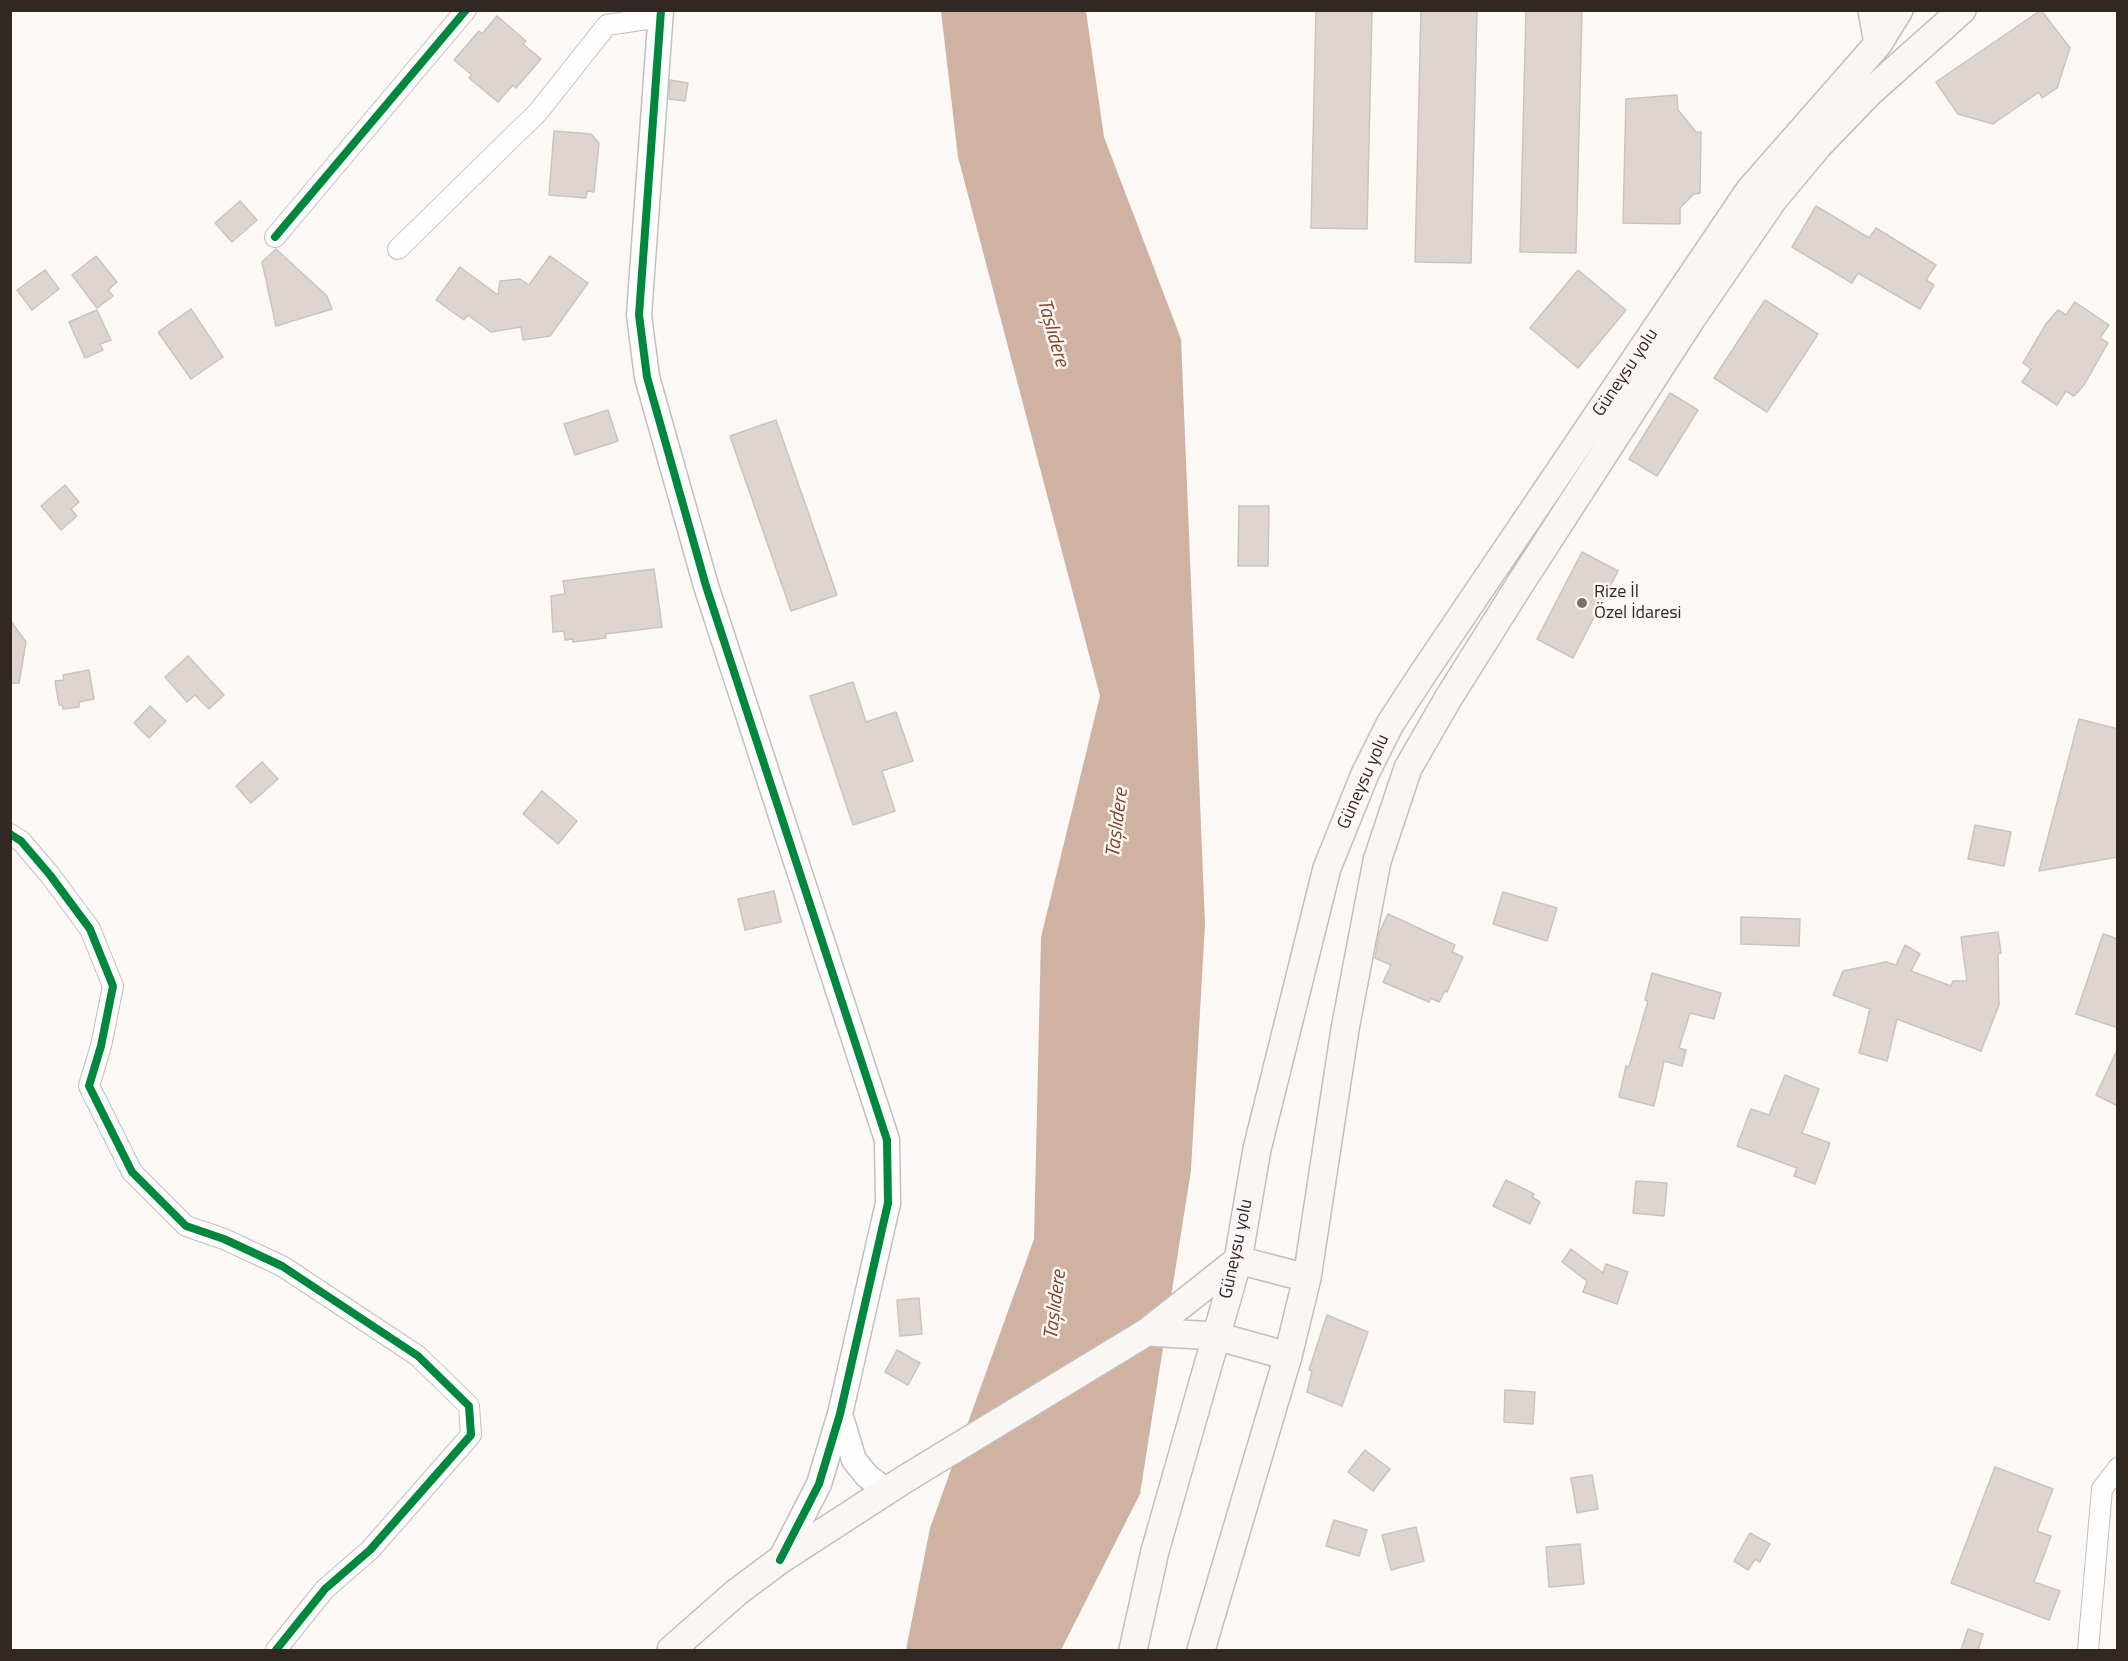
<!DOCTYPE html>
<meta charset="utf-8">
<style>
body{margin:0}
#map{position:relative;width:2128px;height:1661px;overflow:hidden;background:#fbf8f6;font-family:"Titillium Web",sans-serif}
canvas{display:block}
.frame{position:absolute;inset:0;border:12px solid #312824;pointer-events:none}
</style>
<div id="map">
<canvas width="2128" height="1661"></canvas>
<div class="frame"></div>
</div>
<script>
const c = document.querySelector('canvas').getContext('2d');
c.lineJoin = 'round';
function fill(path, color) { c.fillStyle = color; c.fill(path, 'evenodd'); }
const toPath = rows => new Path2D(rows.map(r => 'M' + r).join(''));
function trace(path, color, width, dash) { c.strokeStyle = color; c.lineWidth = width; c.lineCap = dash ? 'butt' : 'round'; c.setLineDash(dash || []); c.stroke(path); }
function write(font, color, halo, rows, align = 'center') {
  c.font = font + ' "Titillium Web",sans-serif'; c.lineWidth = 5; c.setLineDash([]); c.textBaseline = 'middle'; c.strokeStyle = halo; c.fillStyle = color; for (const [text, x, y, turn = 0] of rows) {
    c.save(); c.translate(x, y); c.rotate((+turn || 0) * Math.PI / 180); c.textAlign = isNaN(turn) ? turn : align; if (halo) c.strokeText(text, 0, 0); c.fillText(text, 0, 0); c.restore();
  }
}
const water = toPath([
 [941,11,1086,11,1104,137,1181,339,1205,924,1191,1170,1140,1494,1061,1650,906,1650,930,1528,1034,1239,1041,937,1100,696,958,157]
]);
const building = toPath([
 [1316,10,1372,10,1367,229,1311,228,1316,10],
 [1421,10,1477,10,1471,263,1415,262,1421,10],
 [1526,10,1582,10,1576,253,1520,252,1526,10],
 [2041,10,2070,48,2057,88,2042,98,2039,92,1993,124,1958,114,1936,82,2041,10],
 [497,16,526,41,523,44,541,59,516,88,513,85,498,102,469,78,472,75,454,60,479,31,482,34,497,16],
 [670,80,688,83,685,101,669,99,670,80],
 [1677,95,1678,110,1696,132,1701,132,1700,193,1694,194,1680,208,1680,224,1623,223,1626,99,1677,95],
 [554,131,591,134,599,143,594,192,587,191,586,198,549,195,554,131],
 [240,201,257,220,232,242,215,223,240,201],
 [1816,206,1869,238,1876,228,1936,265,1926,280,1934,285,1920,309,1858,273,1852,283,1792,247,1816,206],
 [276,249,327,296,332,309,276,326,262,262,276,249],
 [96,256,117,282,108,290,113,296,97,308,72,275,96,256],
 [550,256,588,283,550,336,523,340,521,327,491,332,468,315,464,320,436,300,460,267,498,295,500,281,520,279,529,285,550,256],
 [45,270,59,289,32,310,17,290,45,270],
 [1578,270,1626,310,1578,368,1530,328,1578,270],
 [1765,300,1818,334,1767,412,1714,378,1765,300],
 [2075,302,2109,325,2100,338,2108,343,2084,385,2074,396,2066,391,2057,405,2022,382,2031,369,2023,363,2046,324,2058,310,2066,315,2075,302],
 [191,309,223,357,191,379,158,332,191,309],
 [97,310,111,340,100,344,103,350,85,358,69,322,97,310],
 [1670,393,1698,410,1657,476,1629,459,1670,393],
 [608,410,618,441,575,455,564,424,608,410],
 [776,420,837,595,791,611,730,436,776,420],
 [65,485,79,502,71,509,77,516,61,530,41,506,65,485],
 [1239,506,1269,506,1268,566,1238,566,1239,506],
 [1582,552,1618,571,1573,658,1537,639,1582,552],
 [654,569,662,627,605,634,606,638,573,642,573,639,565,640,564,631,553,632,551,596,565,594,563,581,654,569],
 [10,620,26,642,19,683,10,683,10,620],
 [188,656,224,695,209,709,195,695,187,702,165,677,188,656],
 [89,670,94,699,79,702,79,707,63,709,62,705,59,705,55,681,64,680,63,675,89,670],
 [853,682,866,722,896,712,913,761,882,771,895,811,853,825,810,696,853,682],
 [150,706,166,721,149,738,134,723,150,706],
 [2079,719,2118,729,2118,857,2039,871,2079,719],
 [262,762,278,779,251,803,236,786,262,762],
 [542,791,577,821,558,844,523,814,542,791],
 [1975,825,2011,832,2004,866,1968,859,1975,825],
 [774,891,781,922,745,930,738,899,774,891],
 [1503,892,1557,908,1547,941,1493,924,1503,892],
 [1388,914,1455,945,1452,952,1463,957,1447,992,1445,991,1439,1002,1431,998,1429,1002,1383,982,1391,965,1375,958,1379,933,1388,914],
 [1741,917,1800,919,1799,946,1741,944,1741,917],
 [1998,932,2001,953,1998,954,1999,1005,1981,1051,1897,1019,1887,1061,1859,1053,1870,1009,1833,995,1843,971,1886,962,1896,965,1905,945,1920,954,1911,971,1951,986,1953,981,1967,981,1961,937,1998,932],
 [2103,934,2118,939,2118,1028,2076,1014,2103,934],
 [1652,973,1721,993,1714,1019,1690,1013,1679,1048,1686,1050,1682,1066,1664,1061,1654,1106,1619,1097,1626,1066,1629,1067,1648,1001,1645,1000,1652,973],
 [2118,1048,2118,1106,2096,1095,2118,1048],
 [1785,1075,1819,1089,1802,1133,1830,1143,1815,1184,1794,1176,1797,1168,1737,1146,1751,1109,1769,1115,1785,1075],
 [1506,1180,1534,1194,1532,1197,1540,1202,1530,1224,1493,1206,1506,1180],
 [1636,1181,1667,1183,1664,1216,1633,1213,1636,1181],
 [1571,1249,1603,1273,1606,1264,1628,1272,1617,1304,1583,1292,1587,1281,1562,1262,1571,1249],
 [919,1298,922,1334,900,1336,897,1300,919,1298],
 [1327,1315,1368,1332,1342,1406,1307,1392,1312,1371,1309,1370,1327,1315],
 [897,1350,920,1363,908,1385,885,1372,897,1350],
 [1505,1390,1535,1392,1533,1424,1504,1422,1505,1390],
 [1365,1450,1390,1469,1373,1491,1348,1472,1365,1450],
 [1995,1467,2053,1489,2037,1531,2051,1536,2034,1582,2060,1591,2049,1620,1951,1583,1995,1467],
 [1592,1475,1598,1509,1577,1513,1571,1478,1592,1475],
 [1334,1520,1367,1530,1359,1556,1326,1546,1334,1520],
 [1416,1527,1424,1561,1391,1570,1382,1535,1416,1527],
 [1750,1533,1770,1544,1760,1562,1755,1559,1748,1570,1734,1561,1750,1533],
 [1580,1544,1584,1584,1549,1587,1546,1547,1580,1544],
 [1968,1629,1983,1634,1978,1650,1961,1650,1968,1629]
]);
const minor = toPath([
 [275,237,466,10],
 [398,249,538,112,607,25,660,17],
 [10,834,21,841,50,875,90,929,113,986,101,1046,89,1086,132,1172,186,1226,224,1239,282,1266,418,1356,469,1406,471,1435,370,1550,325,1589,276,1650],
 [2088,1650,2102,1489,2118,1468]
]);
const tertiary = toPath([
 [661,10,639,315,647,377,706,586,887,1140,888,1203,840,1414,819,1484,780,1560],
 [840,1414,854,1460,867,1476,887,1491]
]);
const secondary = toPath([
 [1872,10,1878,44],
 [1147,1332,1216,1336,1288,1356],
 [671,1650,737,1592,780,1560,905,1479,1147,1332,1238,1260,1307,1278],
 [1133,1650,1155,1551,1238,1260,1257,1149,1327,868,1365,774,1390,724,1424,672,1749,191,1878,44,1899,10],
 [1201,1650,1288,1356,1307,1278,1345,1029,1377,861,1408,768,1449,697,1520,584,1692,318,1773,200,1818,146,1869,93,1962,10]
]);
const cycleway = toPath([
 [661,10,639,315,647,377,706,586,887,1140,888,1203,840,1414,819,1484,780,1560],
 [275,237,466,10],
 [10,834,21,841,50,875,90,929,113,986,101,1046,89,1086,132,1172,186,1226,224,1239,282,1266,418,1356,469,1406,471,1435,370,1550,325,1589,276,1650]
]);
const markers = [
 [1582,603,6,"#78716e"]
];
const streetNames = [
 ["Güneysu yolu",1626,373,-56],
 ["Güneysu yolu",1364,782,-66],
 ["Güneysu yolu",1237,1249,-78]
];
const poiNames = [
 ["Rize İl",1594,593],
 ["Özel İdaresi",1594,614]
];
const waterNames = [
 ["Taşlıdere",1052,333,74],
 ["Taşlıdere",1118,823,-83],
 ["Taşlıdere",1056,1305,-83]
];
fill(water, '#d0b2a3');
fill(building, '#dfd5d0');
trace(building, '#cac4c1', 1.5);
trace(minor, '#c5bfbc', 22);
trace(tertiary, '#c5bfbc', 27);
trace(secondary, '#c5bfbc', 30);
trace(minor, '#fefefe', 20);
trace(tertiary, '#fefefe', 24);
trace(secondary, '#f9f6f4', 27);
trace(cycleway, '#00873e', 8);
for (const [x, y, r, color] of markers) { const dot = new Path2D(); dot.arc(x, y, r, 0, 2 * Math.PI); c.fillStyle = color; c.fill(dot); trace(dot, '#fcf7f5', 2); }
write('18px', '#312824', '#fcf7f5', streetNames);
write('18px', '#312824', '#fcf7f5', poiNames, 'left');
write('italic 20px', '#7c4427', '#fcf7f5', waterNames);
</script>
